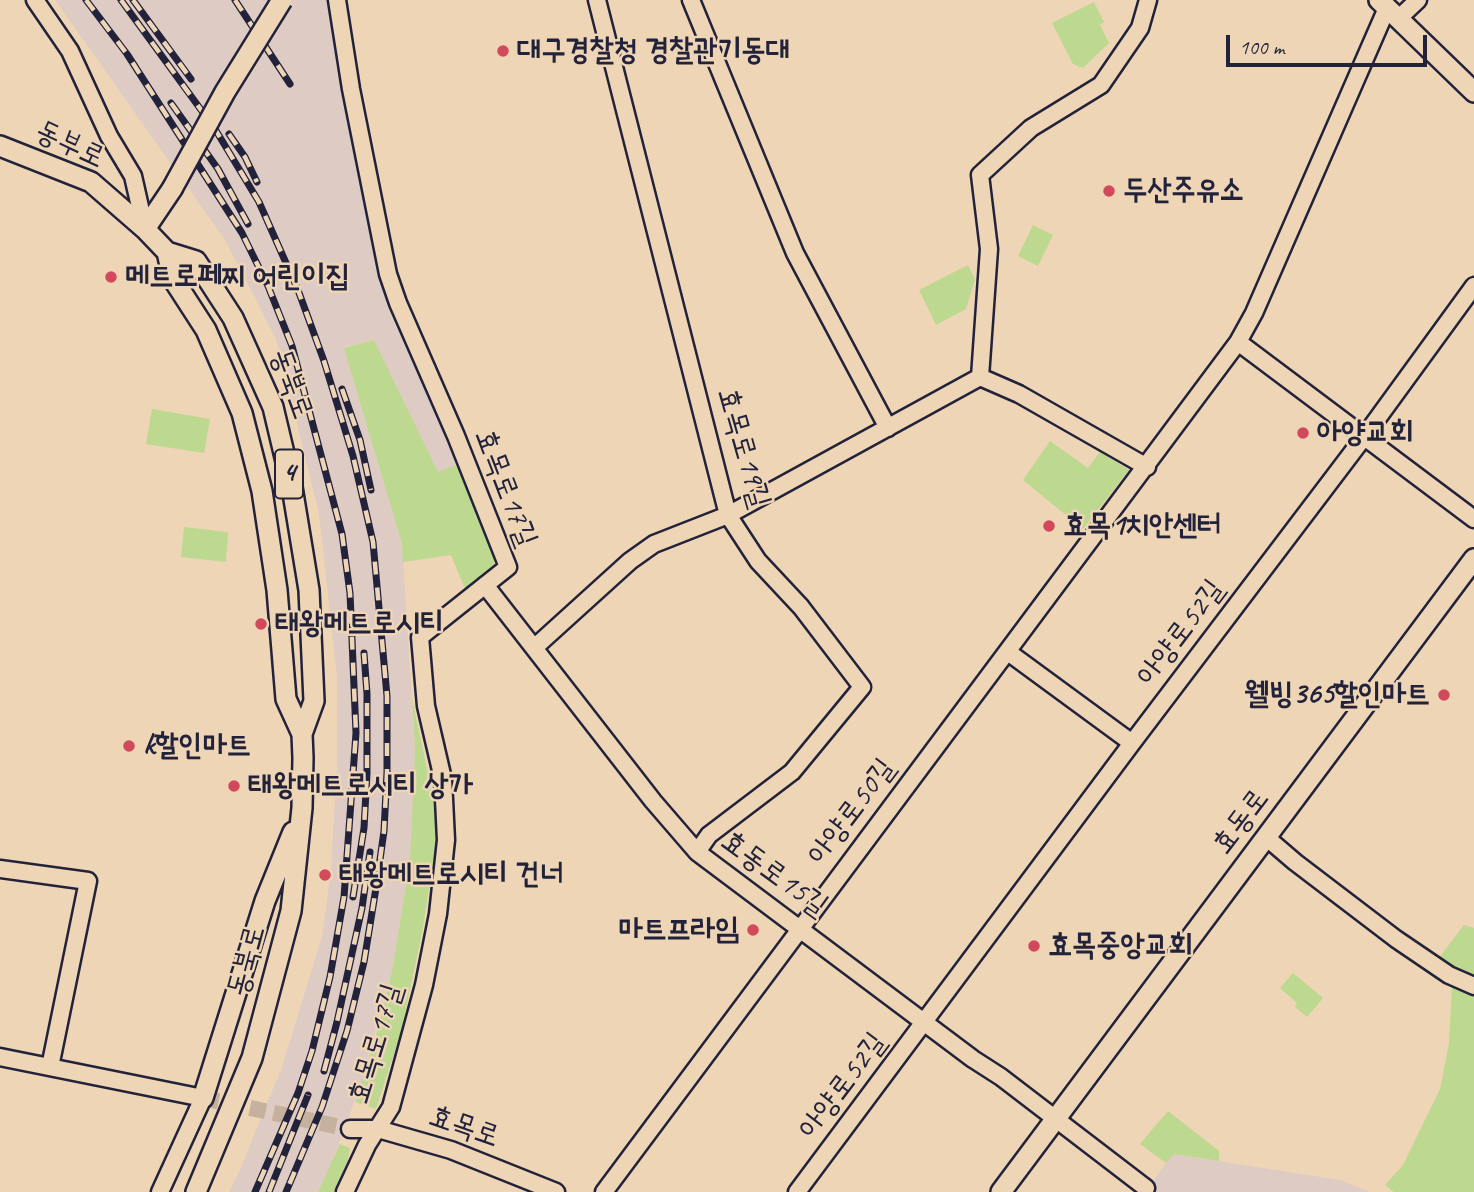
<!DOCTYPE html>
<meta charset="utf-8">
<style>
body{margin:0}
#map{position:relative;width:1474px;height:1192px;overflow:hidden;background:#eed5b5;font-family:Caveat,sans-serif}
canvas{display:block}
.scale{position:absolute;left:1226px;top:35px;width:201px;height:32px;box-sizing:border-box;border:4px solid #22223b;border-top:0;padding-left:9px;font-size:21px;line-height:24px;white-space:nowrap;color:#22223b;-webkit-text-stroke:5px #eed5b5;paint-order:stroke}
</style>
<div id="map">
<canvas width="1474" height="1192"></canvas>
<div class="scale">100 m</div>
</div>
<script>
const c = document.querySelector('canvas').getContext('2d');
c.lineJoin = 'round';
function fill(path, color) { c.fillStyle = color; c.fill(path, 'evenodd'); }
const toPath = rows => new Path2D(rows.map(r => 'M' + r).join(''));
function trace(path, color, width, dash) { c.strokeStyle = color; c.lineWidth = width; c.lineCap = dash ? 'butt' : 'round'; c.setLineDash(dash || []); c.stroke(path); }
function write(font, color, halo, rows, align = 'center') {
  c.font = font + ' Caveat,"Poor Story",sans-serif'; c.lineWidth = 5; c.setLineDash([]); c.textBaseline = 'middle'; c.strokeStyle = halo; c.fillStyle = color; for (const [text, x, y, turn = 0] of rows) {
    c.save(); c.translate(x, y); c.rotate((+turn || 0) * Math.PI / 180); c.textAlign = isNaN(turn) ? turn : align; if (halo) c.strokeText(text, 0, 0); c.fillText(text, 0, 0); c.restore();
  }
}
const built = toPath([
 [55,0,326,0,375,259,393,309,460,463,438,473,374,340,344,347,402,544,415,750,410,860,393,966,361,1084,328,1173,318,1192,229,1192,239,1172,282,1067,322,937,331,869,337,765,337,675,319,513,276,339,225,240],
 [1173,1154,1340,1180,1370,1192,1145,1192]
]);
const green = toPath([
 [1094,2,1104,22,1100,25,1109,43,1083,68,1073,64,1052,23],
 [1033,225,1053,235,1038,266,1018,256],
 [968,265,975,279,966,309,936,325,919,290],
 [374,340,438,472,460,463,495,560,491,572,465,589,451,555,403,562,402,544,344,348],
 [152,409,210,419,204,453,146,444],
 [1050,441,1088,468,1100,452,1129,470,1083,529,1023,480],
 [184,527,228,532,226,562,181,557],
 [412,698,439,826,422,933,401,1032,376,1109,355,1102,379,1025,393,966,410,860,415,750],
 [1464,925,1474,928,1474,979,1470,980,1438,959],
 [1293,973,1323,998,1307,1017,1295,1007,1297,1003,1280,988],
 [1452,986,1474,996,1474,1192,1394,1192,1385,1185,1403,1165,1440,1089,1449,1043],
 [1168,1111,1219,1151,1219,1161,1174,1154,1166,1163,1140,1144],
 [340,1144,350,1148,347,1163,334,1192,318,1192]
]);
const minorTunnel = toPath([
 [203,1098,350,1129]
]);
const minor = toPath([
 [35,0,70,51,109,136,133,176,145,229],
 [337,0,351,89,388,274,398,303,456,436,508,567,420,637,426,706,443,779,446,840,438,914,424,985,391,1107,367,1145,345,1192],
 [597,0,728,515,758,561,801,607,862,687,792,772,709,835,697,852],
 [691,0,795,253,888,428],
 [1399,18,1418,0],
 [1238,342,1474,519],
 [980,377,1019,394,1147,467],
 [485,585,653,801,697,852,973,1059,1001,1077,1146,1188],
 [534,648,630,561,654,544,728,515,980,377,989,249,980,175,1031,128,1101,85,1140,28,1148,0],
 [1008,652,1132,743],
 [1267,838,1295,862,1396,939,1449,975,1474,986],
 [0,869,88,881,50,1067],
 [0,1057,203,1098,160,1192],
 [350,1129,378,1129,451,1150,556,1192],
 [604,1192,1238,342,1254,313,1387,8],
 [797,1192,1132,743,1364,437,1474,286]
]);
const major = toPath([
 [1379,0,1474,92],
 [0,146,91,182,145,229],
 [172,189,145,229,167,252,196,261,233,318,273,407,292,487,309,590,314,701,302,734],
 [167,252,173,279,206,330,242,413,262,491,277,590,286,699,302,734,303,758,302,808,291,911,252,1058,196,1192],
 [203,1098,265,901,293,832],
 [1001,1192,1474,559]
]);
const rail = toPath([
 [86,0,127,54,242,233,268,286,292,346,342,534,350,593,356,733,344,897,330,977,312,1051,298,1093,255,1192],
 [121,0,215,129,259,202,298,290,324,361,353,456,373,542,387,696,387,772,384,831,376,888,364,962,347,1031,322,1107,286,1192],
 [133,0,191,79],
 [235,0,290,84],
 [171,103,218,169,248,224],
 [229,134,245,157,257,182],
 [342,389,360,440,371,490],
 [353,897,364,828,367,773,367,694,364,653],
 [324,1071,337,1022,362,908,370,852],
 [269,1192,308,1095]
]);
const majorBridge = toPath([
 [172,189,225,92,282,0]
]);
const markers = [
 [503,51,7,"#d1495b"],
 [1109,191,7,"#d1495b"],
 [111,277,7,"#d1495b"],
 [1303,433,7,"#d1495b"],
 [1049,526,7,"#d1495b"],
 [261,624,7,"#d1495b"],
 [1444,695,7,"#d1495b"],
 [129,746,7,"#d1495b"],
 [234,786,7,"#d1495b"],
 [325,875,7,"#d1495b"],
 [753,930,7,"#d1495b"],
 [1034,946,7,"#d1495b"]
];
const shields = [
 [289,474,28]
];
const shieldNames = [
 ["4",289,474]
];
const poiNames = [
 ["대구경찰청 경찰관기동대",517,51],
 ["두산주유소",1123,191],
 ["메트로페찌 어린이집",125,277],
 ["아양교회",1317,433],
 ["효목1치안센터",1063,526],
 ["태왕메트로시티",275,624],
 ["웰빙365할인마트",1430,695,"right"],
 ["k할인마트",143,746],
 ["태왕메트로시티 상가",248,786],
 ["태왕메트로시티 건너",339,875],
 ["마트프라임",739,930,"right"],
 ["효목중앙교회",1048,946]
];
const streetNames = [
 ["동부로",70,145,25],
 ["동북로",291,384,70],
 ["효목로19길",743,448,74],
 ["효목로17길",505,488,69],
 ["아양로52길",1181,633,-53],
 ["아양로50길",852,812,-53],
 ["효동로",1241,822,-53],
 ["효동로15길",774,874,36],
 ["동북로",247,961,-75],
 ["효목로17길",376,1044,-73],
 ["아양로52길",843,1086,-53],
 ["효목로",464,1127,19]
];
fill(built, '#ddcbc4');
fill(green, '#bdd88f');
trace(minorTunnel, '#c5b19d', 16, [16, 8]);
trace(minor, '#22223b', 21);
trace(major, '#22223b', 24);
trace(minor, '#eed5b5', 16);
trace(major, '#eed5b5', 19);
trace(rail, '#22223b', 7);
trace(rail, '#eed5b5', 4.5, [13]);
trace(majorBridge, '#22223b', 24, []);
trace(majorBridge, '#eed5b5', 19);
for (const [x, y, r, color] of markers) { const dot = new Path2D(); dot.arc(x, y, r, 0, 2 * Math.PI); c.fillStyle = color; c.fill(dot); trace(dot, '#eed5b5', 2.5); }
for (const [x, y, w] of shields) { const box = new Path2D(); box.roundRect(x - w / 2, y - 24.5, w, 49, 5); c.fillStyle = '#eed5b5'; c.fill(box); trace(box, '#22223b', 2); }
write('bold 28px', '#22223b', null, shieldNames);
write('bold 30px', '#22223b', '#eed5b5', poiNames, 'left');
write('30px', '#22223b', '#eed5b5', streetNames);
</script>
